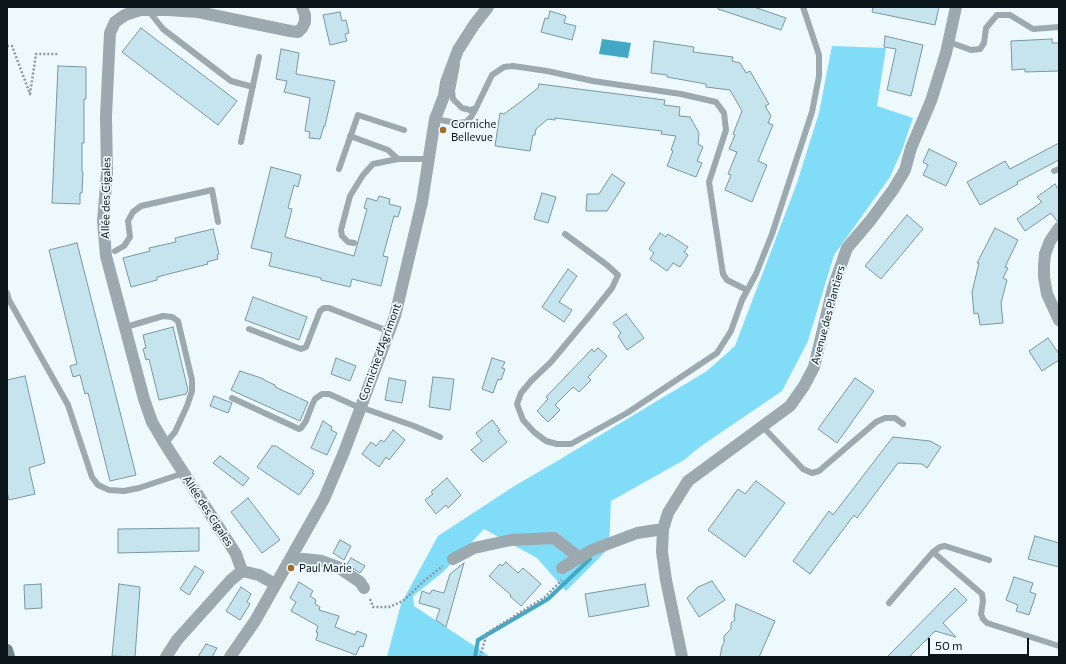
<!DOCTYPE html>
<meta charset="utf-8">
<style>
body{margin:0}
#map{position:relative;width:1066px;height:664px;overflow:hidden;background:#edf9fd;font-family:Commissioner,sans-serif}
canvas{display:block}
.frame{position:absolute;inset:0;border:8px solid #0b161a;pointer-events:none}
.scale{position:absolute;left:928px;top:638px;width:101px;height:18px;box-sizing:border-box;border:2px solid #0b161a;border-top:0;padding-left:5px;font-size:12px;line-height:14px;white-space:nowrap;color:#0b161a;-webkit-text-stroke:3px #edf9fd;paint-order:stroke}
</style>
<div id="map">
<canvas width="1066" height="664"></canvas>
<div class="frame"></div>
<div class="scale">50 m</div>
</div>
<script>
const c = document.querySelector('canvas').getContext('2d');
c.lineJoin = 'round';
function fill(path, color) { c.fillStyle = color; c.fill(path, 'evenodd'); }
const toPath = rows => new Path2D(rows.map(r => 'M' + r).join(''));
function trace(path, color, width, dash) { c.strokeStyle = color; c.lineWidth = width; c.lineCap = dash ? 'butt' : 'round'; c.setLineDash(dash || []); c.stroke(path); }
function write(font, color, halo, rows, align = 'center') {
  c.font = font + ' Commissioner,sans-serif'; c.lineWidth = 3.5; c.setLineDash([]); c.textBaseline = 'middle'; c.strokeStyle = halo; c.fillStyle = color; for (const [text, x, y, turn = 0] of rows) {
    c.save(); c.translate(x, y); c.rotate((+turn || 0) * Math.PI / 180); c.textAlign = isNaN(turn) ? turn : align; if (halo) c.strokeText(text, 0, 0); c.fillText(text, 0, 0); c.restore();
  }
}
const green = toPath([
 [832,46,886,48,877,106,913,118,902,150,890,177,834,255,808,341,782,391,701,446,684,460,611,501,609,548,566,591,537,558,484,529,443,572,413,596,414,606,488,655,487,657,387,657,401,604,438,536,516,485,559,460,707,371,735,346,797,183,819,113]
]);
const water = toPath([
 [602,39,631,43,628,58,599,54]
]);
const stream = toPath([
 [475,657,478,640,548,599,590,559]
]);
const building = toPath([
 [718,7,754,7,786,18,781,30,718,9,718,7],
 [873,7,939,7,935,25,872,12,873,7],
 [550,11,566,16,564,23,576,26,572,40,541,32,545,18,548,19,550,11],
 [340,12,342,21,346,20,349,33,345,34,347,41,330,45,323,15,340,12],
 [141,28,237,101,218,125,122,52,141,28],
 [885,36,923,45,911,96,887,90,896,49,884,47,885,36],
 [1052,39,1052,43,1059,43,1059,71,1025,72,1025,69,1012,70,1011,41,1052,39],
 [654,41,694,47,693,52,733,57,732,61,740,63,746,73,750,71,769,104,765,106,771,116,768,123,773,125,758,161,767,165,752,202,725,190,731,175,728,174,737,152,729,149,735,135,733,134,742,111,730,90,706,87,706,84,667,77,667,75,651,73,654,41],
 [281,49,299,53,296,74,335,81,325,126,324,126,320,139,309,138,310,132,305,131,310,98,284,92,287,81,276,79,281,49],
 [58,66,86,67,86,99,84,99,84,143,82,143,82,172,83,172,82,193,80,193,80,204,52,203,58,66],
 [539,84,665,100,664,105,680,107,679,116,690,117,699,133,698,144,703,147,697,161,702,163,696,177,667,166,673,151,671,150,676,136,661,134,662,131,555,118,555,120,548,119,536,129,535,135,533,135,530,151,495,146,500,113,504,114,519,103,538,88,539,84],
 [1059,143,1059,160,1017,182,1018,184,980,205,967,182,1005,161,1010,169,1059,143],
 [929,149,957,163,946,186,923,175,928,165,923,162,929,149],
 [271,167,301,175,298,187,294,185,288,208,292,209,285,237,354,256,367,209,364,208,367,198,377,201,379,196,390,199,389,204,401,207,398,217,394,216,383,256,388,257,381,286,352,279,350,287,321,280,321,278,269,266,272,253,251,248,271,167],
 [612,174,625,183,607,211,586,211,587,194,599,194,612,174],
 [1055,184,1059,190,1059,221,1057,221,1051,213,1025,231,1017,219,1042,202,1037,197,1055,184],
 [542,193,556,197,548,223,534,219,542,193],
 [907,215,923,229,881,279,865,266,907,215],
 [995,228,1018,240,1005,267,1008,268,1003,278,1007,280,1001,303,1003,323,980,325,978,313,974,314,972,292,979,263,977,263,995,228],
 [213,229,219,254,217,255,218,259,207,262,208,264,157,277,157,280,131,287,123,258,150,251,149,248,176,242,175,238,213,229],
 [660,233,666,237,668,234,688,247,684,252,688,255,680,267,673,263,667,271,650,259,654,253,649,249,660,233],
 [77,243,136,475,110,481,88,393,85,394,80,375,73,377,70,366,77,364,49,250,77,243],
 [568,269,577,276,559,302,572,310,564,322,542,307,568,269],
 [253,297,307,317,299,340,245,320,253,297],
 [626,314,644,338,627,350,618,336,621,333,613,323,626,314],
 [173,327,188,390,186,394,159,400,149,359,146,360,143,349,146,348,143,335,173,327],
 [1048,338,1059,354,1059,360,1042,371,1029,351,1048,338],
 [598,348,607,356,588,377,591,380,579,392,573,387,555,405,560,410,548,422,537,411,548,399,546,397,592,349,594,352,598,348],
 [336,358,356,366,350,381,331,374,336,358],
 [492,358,505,362,502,368,505,369,501,380,498,379,493,393,482,389,492,358],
 [240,371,264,379,264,380,275,385,275,387,308,402,300,421,231,390,240,371],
 [25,376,45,463,29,468,35,494,9,500,7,492,7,380,25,376],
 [433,377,454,379,450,410,429,407,433,377],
 [389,378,406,381,402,403,385,400,389,378],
 [855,378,874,391,837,443,818,429,855,378],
 [214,396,232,403,228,413,210,406,214,396],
 [492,420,500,430,498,431,507,442,483,462,471,450,482,441,476,433,492,420],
 [323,421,332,427,331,430,337,433,327,455,311,448,323,421],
 [393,430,405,440,389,460,386,457,379,467,362,454,371,442,376,446,381,440,384,442,393,430],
 [893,437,930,441,941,447,927,468,922,464,898,463,857,518,854,515,810,574,793,561,829,511,833,515,893,437],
 [272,446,276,446,314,471,312,473,314,474,299,495,257,467,272,446],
 [220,456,249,478,243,486,213,463,220,456],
 [447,478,461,495,448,508,446,505,436,514,425,500,433,494,431,492,447,478],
 [756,481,785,503,745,557,708,530,738,489,745,494,756,481],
 [248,498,280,540,262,553,231,512,248,498],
 [199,528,199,551,118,553,118,529,199,528],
 [1035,536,1059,543,1059,567,1028,559,1035,536],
 [340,540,351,546,344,560,333,553,340,540],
 [351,558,365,566,360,573,347,564,351,558],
 [506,562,518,573,523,568,541,584,521,606,510,596,511,595,489,576,500,564,502,566,506,562],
 [464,563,446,627,436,620,440,609,419,603,422,591,430,594,432,590,444,593,450,574,464,563],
 [195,566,204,572,189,595,180,589,195,566],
 [1014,577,1033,583,1030,592,1036,594,1029,615,1016,611,1018,605,1006,600,1014,577],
 [712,581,725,600,699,617,687,598,698,587,712,581],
 [299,582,313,591,310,596,316,600,315,604,320,607,319,610,339,616,335,627,355,635,357,631,367,635,363,647,360,646,356,655,316,640,318,633,316,632,318,626,291,611,296,602,290,598,299,582],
 [41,584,42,608,25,609,24,585,41,584],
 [119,584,140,587,135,657,112,656,119,584],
 [645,584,649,606,589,617,585,594,645,584],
 [241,587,251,594,247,602,250,604,240,620,226,611,241,587],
 [955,588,967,600,943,623,956,637,935,631,909,657,887,657,955,588],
 [736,604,775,621,759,657,720,657,722,646,724,643,724,636,731,629,731,623,735,620,734,616,736,604],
 [206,644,217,648,212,657,198,657,206,644]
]);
const path = toPath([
 [7,46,12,46,30,94,36,54,58,54],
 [370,599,373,607,389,607,403,601,425,580,443,566],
 [480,657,487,633,545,597,562,580]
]);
const lane = toPath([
 [148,10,163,29,231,81,253,87],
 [949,42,971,50,980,49,984,43,986,28,997,15,1010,15,1033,29,1059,27],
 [457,65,452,91,453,99,462,108,470,110,476,108,492,75,504,67,513,66,547,71,593,81,681,94,716,102,724,113,726,130,709,182,723,274,727,280,747,290],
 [435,119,457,123,466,122,471,117,476,108],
 [350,136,388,150,398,159],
 [241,142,259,57],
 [339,169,358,115,404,130],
 [1054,171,1059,169],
 [565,234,607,265,618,275,612,288,591,314,551,362,531,381,521,393,517,404,523,420,534,432,546,441,557,444,571,444,627,413,717,353,731,331,742,300,756,274,772,234,812,112,819,76,819,55,803,7],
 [354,243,348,242,342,236,341,230,350,196,363,175,373,164,398,159,429,159],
 [115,251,124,246,130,237,128,221,133,212,141,206,212,190,218,222],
 [7,293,9,300,68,405,92,477,98,485,109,490,124,491,139,488,184,473],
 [126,327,163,316,172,317,178,321,192,380,192,391,187,406,175,432,165,444],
 [249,329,301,349,306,347,320,311,324,308,329,308,388,331],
 [232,398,299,429,301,428,306,421,312,405,315,399,322,394,329,394,360,408],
 [360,407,414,426,440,437],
 [763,427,803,469,812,473,819,471,876,422,885,418,895,418,903,424],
 [933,552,982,594,983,601,981,614,983,619,987,623,1059,646],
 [889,603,933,552,940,547,945,546,989,560]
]);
const street = toPath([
 [1059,228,1050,241,1045,254,1044,265,1044,277,1047,294,1059,320],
 [453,559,474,548,511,540,554,538,580,558],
 [290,560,304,559,322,561,338,567,360,582,364,588],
 [562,568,592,550,637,533,663,529],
 [242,571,236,554,165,444,152,422,144,399,106,256,103,221,107,173,106,116,110,33,115,22,125,15,140,10,168,10,198,12,290,31,298,32,302,28,305,22,305,15,302,7],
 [242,571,259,575,275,584],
 [166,657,177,640,231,580,242,571],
 [230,657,255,621,324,499,344,452,395,316,422,202,435,119,444,96,446,82,458,50,474,25,488,7],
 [682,657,666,580,662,552,663,529,668,513,688,481,790,406,804,386,814,367,833,288,847,248,870,221,893,190,905,170,911,148,931,101,946,53,956,7]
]);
const secondary = toPath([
 [7,650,9,657]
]);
const markers = [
 [443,130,4,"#a16c26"],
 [291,568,4,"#a16c26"]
];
const poiNames = [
 ["Corniche",451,124],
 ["Bellevue",451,137],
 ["Paul Marie",299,568]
];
const streetNames = [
 ["Allée des Cigales",106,198,-89],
 ["Avenue des Plantiers",828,315,-75],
 ["Corniche d'Agrimont",380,352,-70],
 ["Allée des Cigales",208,511,57]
];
fill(green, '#80dcf7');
fill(water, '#42a8c4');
trace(stream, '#42a8c4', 4);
fill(building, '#c5e4ee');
trace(building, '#7a97a1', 1);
trace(path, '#8d989c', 2.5, [2, 2]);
trace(lane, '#9ca9ae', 6);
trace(street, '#9ca9ae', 12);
trace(secondary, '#71848a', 12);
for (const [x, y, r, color] of markers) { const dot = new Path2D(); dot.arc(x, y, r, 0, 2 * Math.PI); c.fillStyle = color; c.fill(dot); trace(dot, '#edf9fd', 1.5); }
write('11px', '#0b161a', '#edf9fd', poiNames, 'left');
write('11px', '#0b161a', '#edf9fd', streetNames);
</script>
